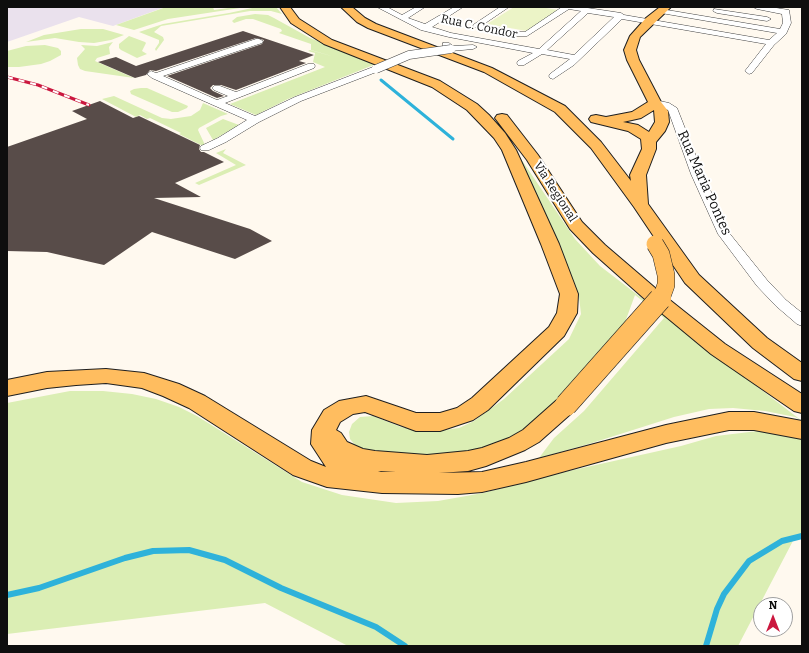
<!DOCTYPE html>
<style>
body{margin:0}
#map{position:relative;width:809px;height:653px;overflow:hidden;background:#fff9ef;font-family:Bitter,serif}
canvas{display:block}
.frame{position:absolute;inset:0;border:8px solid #0e0e0e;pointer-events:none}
.north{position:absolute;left:753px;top:597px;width:40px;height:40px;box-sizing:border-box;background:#fff;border:1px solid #9f9f9f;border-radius:50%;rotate:0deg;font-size:11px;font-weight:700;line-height:16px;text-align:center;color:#0e0e0e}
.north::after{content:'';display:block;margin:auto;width:14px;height:18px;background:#cb183f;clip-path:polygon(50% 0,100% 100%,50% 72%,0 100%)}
</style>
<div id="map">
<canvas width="809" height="653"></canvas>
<div class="frame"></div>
<div class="north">N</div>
</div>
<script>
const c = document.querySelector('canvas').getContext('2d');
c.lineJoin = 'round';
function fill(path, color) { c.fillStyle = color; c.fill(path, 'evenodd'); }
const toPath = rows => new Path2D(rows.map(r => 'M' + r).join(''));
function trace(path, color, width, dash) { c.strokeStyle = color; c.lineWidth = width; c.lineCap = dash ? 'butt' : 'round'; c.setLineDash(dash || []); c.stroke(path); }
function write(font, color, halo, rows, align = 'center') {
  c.font = font + ' Bitter,serif'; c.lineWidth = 4; c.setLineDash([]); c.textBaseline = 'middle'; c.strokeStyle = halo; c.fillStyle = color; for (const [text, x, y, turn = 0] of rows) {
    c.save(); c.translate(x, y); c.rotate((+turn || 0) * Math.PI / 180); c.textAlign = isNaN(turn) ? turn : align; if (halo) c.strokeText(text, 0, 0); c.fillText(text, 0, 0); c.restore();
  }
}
const industrial = toPath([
 [7,7,165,7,113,26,79,17,7,42]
]);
const green = toPath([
 [166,7,213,7,214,10,235,7,240,8,168,19,134,30,116,25],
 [257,7,276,7,282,14,271,11,250,11,161,26,154,32,163,37,164,40,156,51,155,49,159,43,159,40,139,32,163,24,229,13],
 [255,14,268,15,274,18,310,38,376,64,288,99,256,115,230,104,325,67,313,62,315,53,308,51,310,50,335,57,311,50,311,44,279,33,282,31,281,29,253,19,246,19,234,23,232,21,237,17],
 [81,29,103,29,124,35,111,40,94,43,79,42,55,38,26,42,44,35],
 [129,36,145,42,146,43,142,51,147,54,137,58,121,50,119,48,119,44],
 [113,42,109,47,110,54,97,58,95,61,134,78,85,71,80,69,78,65,77,58,85,49,81,45,97,46],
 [45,45,58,48,61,51,61,55,50,61,41,64,19,67,7,67,7,51,26,46],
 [141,88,147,88,188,106,187,108,178,112,172,112,131,94,130,91,134,89],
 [114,96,162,118,171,119,191,116,200,110,203,103,228,114,221,116,199,128,198,130,205,145,203,146,179,134,181,133,150,118,147,119,140,115,136,117,102,99],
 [223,119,239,125,213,140,206,128],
 [511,144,575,239,600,266,802,421,795,417,765,411,733,408,709,409,674,417,592,443,539,458,554,438,584,411,664,318,635,295,624,325,550,409,520,432,494,445,469,452,442,457,387,454,365,450,355,445,350,439,349,432,352,424,360,417,373,416,401,427,416,430,437,431,459,428,474,421,504,399,569,339,581,314,579,297,558,242],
 [226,149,223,153,246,165,199,185,195,183,236,165,216,153],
 [70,391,103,391,132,394,156,399,179,407,197,416,302,482,342,495,396,503,438,501,483,493,560,473,681,446,716,436,758,431,784,433,802,438,802,539,795,537,738,646,348,646,265,603,7,634,7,403]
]);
const pitch = toPath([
 [514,7,540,7,558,10,527,31,487,24]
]);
const streamFar1 = toPath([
 [381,80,453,139]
]);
const stream = toPath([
 [7,595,39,588,125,558,153,551,189,550,225,560,281,588,376,627,405,646],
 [706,646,717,609,724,594,749,561,782,541,802,536]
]);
const building = toPath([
 [243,31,314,55,299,61,306,63,236,90,221,85,213,85,210,88,213,91,224,96,217,98,167,76,262,44,264,40,256,38,156,71,150,70,146,75,135,78,98,62,116,57,136,66],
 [100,101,133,118,139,116,179,135,200,145,199,149,201,152,205,152,204,152,224,162,175,183,201,197,154,198,250,229,272,241,235,259,152,232,104,265,47,252,7,251,7,147,87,119,72,111]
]);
const minor = toPath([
 [377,7,387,7,402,15,416,7,425,7,408,18,425,24,454,7,463,7,432,27,451,33,539,49,581,11,569,9,527,36,517,36,474,27,473,25,500,7,509,7,484,24,517,32,525,32,562,7,581,7,621,13,624,15,769,40,777,33,661,13,657,11,661,9,780,29,783,23,782,14,757,9,753,7,770,7,789,10,791,23,786,34,774,45,752,73,749,74,745,71,766,44,622,19,574,65,553,79,550,78,549,76,550,74,570,59,542,54,524,65,518,65,517,63,518,61,533,53,449,37,421,30,377,7],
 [588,13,614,17,574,55,547,50,588,13],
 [714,9,767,17,771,19,767,21,717,13,713,11,714,9],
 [256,39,259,39,263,41,262,43,163,76,217,100,228,96,214,90,212,88,214,86,220,86,236,92,308,64,314,64,315,66,314,68,225,103,255,116,295,97,373,67,376,66,380,69,379,71,301,101,259,122,226,142,209,150,201,150,200,148,201,146,218,138,247,120,152,78,147,74,151,71,156,73,256,39],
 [443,43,449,43,453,46,473,45,477,47,473,49,451,51,443,47,443,43],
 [655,100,669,103,677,108,703,174,730,234,767,280,786,300,802,313,802,326,797,324,776,306,757,286,718,234,691,174,668,110,652,105,650,103,655,100]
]);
const major = toPath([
 [280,7,290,7,299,19,332,40,440,81,477,104,489,115,505,133,516,150,559,244,578,294,577,313,564,336,488,410,473,420,440,431,416,431,365,412,353,414,340,422,336,430,341,433,347,442,363,449,375,451,427,455,468,451,482,448,509,438,523,430,558,399,566,397,574,399,577,405,574,411,539,442,525,450,486,466,468,471,439,473,482,472,526,462,666,425,729,412,754,412,802,421,802,439,754,430,729,430,666,443,526,482,482,492,458,494,382,493,327,487,293,475,189,408,163,396,142,388,106,383,76,385,47,388,7,396,7,380,47,372,106,369,144,373,179,384,205,396,311,461,326,467,311,444,312,430,324,410,339,401,366,396,416,413,440,413,457,408,472,398,549,327,557,313,560,294,541,244,502,150,494,138,467,110,432,87,324,44,291,23,280,7],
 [378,471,396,472,381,472,378,471],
 [341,7,352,7,365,18,376,24,492,68,565,106,601,142,631,181,630,175,642,149,641,139,628,131,591,122,589,119,591,116,596,115,606,117,632,112,648,102,627,60,624,50,630,36,646,18,660,7,671,7,640,37,636,50,639,60,661,102,668,111,669,122,665,131,656,142,656,149,646,175,648,204,699,275,767,338,802,363,802,381,794,379,753,348,685,283,634,207,591,148,555,112,484,72,368,28,357,22,341,7],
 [654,110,655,122,649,132,638,125,623,122,641,118,654,110],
 [502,114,507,115,538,155,582,222,605,245,661,293,725,344,802,394,802,413,794,411,711,354,647,301,593,253,570,229,527,160,495,118,497,115,502,114]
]);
const railFar1 = toPath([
 [7,77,11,78]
]);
const rail = toPath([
 [7,77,38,85,89,105]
]);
const minorBridge = toPath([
 [376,69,409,55,451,49]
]);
const majorBridgeFar1 = toPath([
 [655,244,661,254,666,275,666,285,662,296,659,300]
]);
const majorBridge = toPath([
 [566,405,660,299]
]);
const farStreetnames = [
 ["Rua C. Condor",479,27,12],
 ["Via Regional",555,192,57]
];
const streetNames = [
 ["Rua Maria Pontes",704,183,66]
];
fill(industrial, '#eae1ed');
fill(green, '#dbeeb4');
fill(pitch, '#ecf4c7');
trace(streamFar1, '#2eb2da', 3);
trace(stream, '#2eb2da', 6);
fill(building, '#584c49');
trace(minor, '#414141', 1);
trace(major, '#1f1f1f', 2);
fill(minor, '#fff');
fill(major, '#ffbd5f');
trace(railFar1, '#cb183f', 2.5);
trace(rail, '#cb183f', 3);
trace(railFar1, '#fff', 1.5, [5]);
trace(rail, '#fff', 2, [6]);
trace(minorBridge, '#414141', 9, []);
trace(majorBridgeFar1, '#1f1f1f', 18, []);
trace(majorBridge, '#1f1f1f', 23, []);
trace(minorBridge, '#fff', 8);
trace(majorBridgeFar1, '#ffbd5f', 17);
trace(majorBridge, '#ffbd5f', 22);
write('12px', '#0e0e0e', '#fff', farStreetnames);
write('14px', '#0e0e0e', '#fff', streetNames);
</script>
